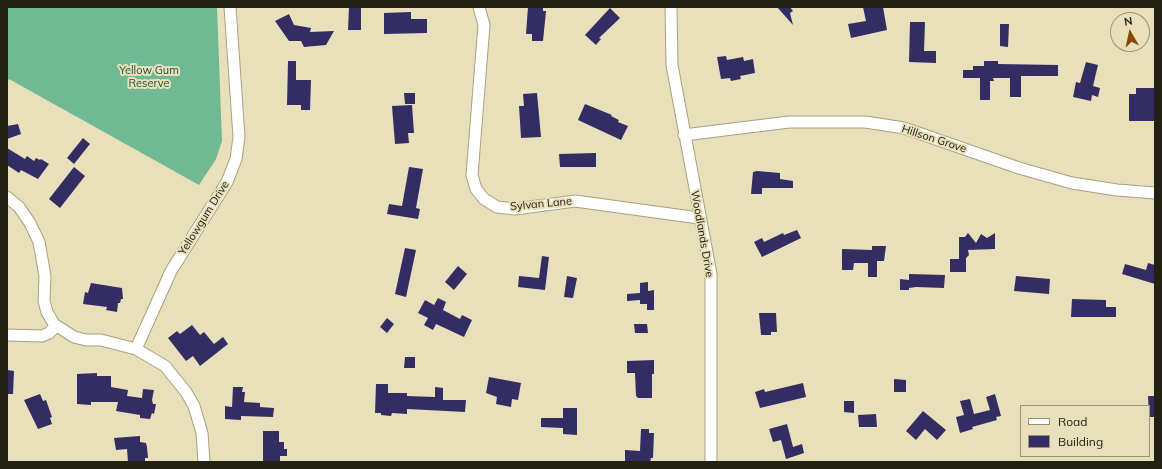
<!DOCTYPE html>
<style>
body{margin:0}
#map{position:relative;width:1162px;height:469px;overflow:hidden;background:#e7e0ba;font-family:Mulish,sans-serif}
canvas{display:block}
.frame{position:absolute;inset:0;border:8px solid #232113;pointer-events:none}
.legend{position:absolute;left:1020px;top:405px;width:130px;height:52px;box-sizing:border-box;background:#e7e0ba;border:1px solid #999477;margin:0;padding:5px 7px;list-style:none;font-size:12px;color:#232113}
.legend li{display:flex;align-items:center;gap:8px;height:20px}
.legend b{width:20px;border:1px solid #999477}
.north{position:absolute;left:1110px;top:12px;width:40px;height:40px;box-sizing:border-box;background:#e7e0ba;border:1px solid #999477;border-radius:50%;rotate:351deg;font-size:11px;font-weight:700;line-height:16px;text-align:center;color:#232113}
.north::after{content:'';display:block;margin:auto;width:14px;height:18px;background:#87490a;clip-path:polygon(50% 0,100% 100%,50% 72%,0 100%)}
</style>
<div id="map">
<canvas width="1162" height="469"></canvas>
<div class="frame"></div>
<ul class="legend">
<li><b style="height:5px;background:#fff"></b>Road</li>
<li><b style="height:11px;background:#332d63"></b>Building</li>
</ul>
<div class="north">N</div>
</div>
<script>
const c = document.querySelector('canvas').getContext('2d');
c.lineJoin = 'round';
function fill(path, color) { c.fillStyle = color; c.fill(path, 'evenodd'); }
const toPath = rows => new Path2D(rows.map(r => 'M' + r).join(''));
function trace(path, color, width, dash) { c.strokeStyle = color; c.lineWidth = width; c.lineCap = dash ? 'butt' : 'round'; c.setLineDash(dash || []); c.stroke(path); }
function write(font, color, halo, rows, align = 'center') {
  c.font = font + ' Mulish,sans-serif'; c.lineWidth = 4; c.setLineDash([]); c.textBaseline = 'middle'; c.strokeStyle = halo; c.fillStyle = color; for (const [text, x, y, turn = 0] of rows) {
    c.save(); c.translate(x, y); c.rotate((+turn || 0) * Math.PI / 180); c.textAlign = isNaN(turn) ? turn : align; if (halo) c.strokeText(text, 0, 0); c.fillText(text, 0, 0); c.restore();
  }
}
const forest = toPath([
 [7,7,217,7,222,141,216,159,199,185,9,79,7,83]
]);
const building = toPath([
 [349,7,361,7,361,30,348,30],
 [528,7,543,7,543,11,546,11,543,41,532,41,532,34,526,34],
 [777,7,790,7,793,11,790,13,793,25],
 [863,7,883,7,887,30,851,38,848,24,866,21],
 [610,8,620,18,599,38,601,39,596,45,585,35],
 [411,12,411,19,427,19,427,33,384,34,384,13],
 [289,14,294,25,311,28,310,32,334,31,326,45,304,47,301,41,289,41,275,21],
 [910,22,925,22,924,51,936,51,936,63,909,62],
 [1000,24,1009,24,1008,47,1000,46],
 [726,56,727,60,743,57,744,61,753,59,755,73,740,76,741,79,731,81,730,78,721,79,717,57],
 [288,61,296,61,296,80,311,80,310,110,301,110,301,105,287,105],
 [984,61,998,61,998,64,1058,65,1058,76,1021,76,1021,97,1010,97,1010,78,993,78,994,81,990,81,990,100,980,100,980,78,963,78,963,70,973,70,973,66,984,66],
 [1086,62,1098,65,1093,86,1100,88,1098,97,1092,95,1091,101,1073,97,1076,82,1080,83],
 [1136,88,1155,88,1155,121,1129,121,1129,94,1136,94],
 [404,93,415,93,415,104,405,104],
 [537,93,541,137,521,138,519,106,524,106,523,94],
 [585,104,612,115,611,116,619,120,618,122,628,126,621,140,578,120],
 [412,105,414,133,408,133,409,143,395,144,392,106],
 [18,124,21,134,7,139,7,126],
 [83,138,90,144,74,164,67,158],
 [7,148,25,159,27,156,34,161,36,158,40,160,41,159,49,164,38,179,21,170,19,173,7,165],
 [596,153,596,167,560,167,559,154],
 [74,167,85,176,60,208,49,199],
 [409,167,423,169,416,208,420,209,418,219,387,214,389,204,402,206],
 [757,171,780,173,780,179,793,181,793,188,762,188,762,194,751,194,753,172],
 [797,230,801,238,762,257,754,242,762,238,764,242,783,233,784,235],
 [968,233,976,243,981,234,987,238,995,233,995,249,968,250,969,255,966,258,966,272,950,272,950,259,959,259,959,237,965,237],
 [872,246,886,246,884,261,877,261,877,277,868,277,868,263,854,263,853,270,842,270,842,249,872,250],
 [405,248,416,250,406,297,395,294],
 [542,256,549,257,545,290,518,287,519,276,539,278],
 [1148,263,1155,265,1155,284,1122,274,1125,264,1146,270],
 [458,266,467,274,454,290,445,282],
 [909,274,945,275,944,288,916,287,909,288,909,290,900,290,900,279,909,280],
 [567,276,577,278,573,298,564,297],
 [1016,276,1050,279,1049,294,1014,291],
 [648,282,648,291,654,290,654,310,647,310,647,304,640,304,640,300,627,301,627,294,640,293,640,283],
 [91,283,122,288,123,299,121,299,120,303,118,303,117,312,106,310,107,307,83,304,85,292,88,293],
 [438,298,446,302,443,310,460,319,462,315,472,320,464,337,436,324,433,330,424,325,428,318,418,313,425,300,434,305],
 [1072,299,1106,300,1106,307,1116,307,1116,317,1071,317],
 [759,313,776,313,777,332,771,332,771,335,761,335],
 [387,318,394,324,387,333,380,327],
 [634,324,647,324,648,333,635,333],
 [192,325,200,335,204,332,214,344,223,337,228,344,200,366,193,356,186,361,168,338,177,331,180,334],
 [405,357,415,357,415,368,404,368],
 [654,360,654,374,652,374,652,398,638,398,636,396,635,373,627,373,627,361],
 [7,370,14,371,13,394,7,394],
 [97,373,97,376,111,376,111,387,128,390,127,396,142,398,143,389,154,390,152,400,153,404,156,404,154,414,152,413,150,419,140,418,140,415,116,411,118,402,91,402,91,405,77,404,77,374],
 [489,377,521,383,518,400,512,399,511,407,496,404,497,397,486,393],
 [894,379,906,380,906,392,894,392],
 [803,383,806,397,760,408,755,392,764,389,765,392],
 [376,384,388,384,388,393,407,393,407,396,435,397,435,387,443,388,443,400,466,400,465,412,407,409,407,414,392,413,391,416,381,415,381,413,375,413],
 [233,387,243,387,242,392,245,392,244,402,260,403,260,407,274,408,273,417,241,416,241,420,225,419,225,406,232,407],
 [40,394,43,401,46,400,52,417,50,418,52,424,38,429,24,400],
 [995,394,1001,416,996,417,997,420,972,427,973,429,960,433,956,417,964,415,960,401,970,399,974,414,990,410,986,397],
 [1148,396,1155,396,1155,417,1149,417],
 [844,401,854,401,854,413,844,412],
 [563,408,577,408,577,435,563,434,563,428,541,427,541,418,563,418],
 [923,411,946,430,937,440,925,429,916,440,906,431],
 [876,414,877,427,859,427,858,415],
 [787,424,793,447,802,444,804,453,786,459,781,440,773,442,769,429],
 [641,429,649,429,649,433,654,433,653,458,651,458,650,462,625,462,625,450,640,451],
 [263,431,279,431,279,442,284,442,284,449,287,449,287,456,280,456,280,461,277,462,263,461],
 [140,436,140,442,146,443,147,447,148,458,145,458,145,462,128,462,127,449,116,450,114,438]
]);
const street = toPath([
 [479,7,484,25,472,175,476,189,484,199,497,207,515,209,575,201,699,218],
 [671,7,672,65,711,274,711,462],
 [684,135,789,122,865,122,885,125,904,128,1019,168,1072,183,1117,190,1155,193],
 [7,197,19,207,30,223,39,242,45,276,44,301,47,312,54,324,74,337,86,340,101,340,136,349,165,366,186,392,194,406,202,433,204,462],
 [7,335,42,336,49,333,56,326],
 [136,349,171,271,227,182,236,159,239,137,230,7]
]);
const parkNames = [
 ["Yellow Gum",149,71],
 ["Reserve",149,84]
];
const streetNames = [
 ["Hillson Grove",934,139,18],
 ["Sylvan Lane",541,204,-5],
 ["Yellowgum Drive",204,218,-58],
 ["Woodlands Drive",702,234,80]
];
fill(forest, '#71b992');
fill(building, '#332d63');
trace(street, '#a8a17e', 13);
trace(street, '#fff', 11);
write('11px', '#1b5238', '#e7e0ba', parkNames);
write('11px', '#232113', '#e7e0ba', streetNames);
</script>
